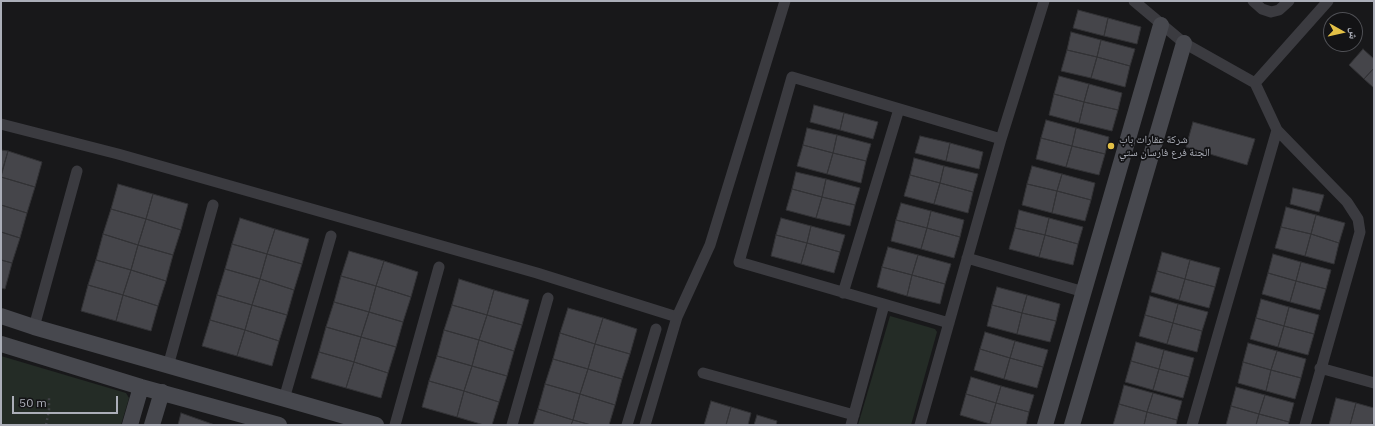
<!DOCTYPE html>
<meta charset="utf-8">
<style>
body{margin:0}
#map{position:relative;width:1375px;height:426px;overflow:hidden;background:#18181a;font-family:"IBM Plex Sans","Noto Naskh Arabic",sans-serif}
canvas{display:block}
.frame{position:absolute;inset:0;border:2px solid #abaeb8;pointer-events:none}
.north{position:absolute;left:1323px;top:12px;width:40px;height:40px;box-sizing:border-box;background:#131315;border:1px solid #505156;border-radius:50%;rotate:98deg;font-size:11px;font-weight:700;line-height:16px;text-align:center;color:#abaeb8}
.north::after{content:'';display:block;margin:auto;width:14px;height:18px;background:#e3c046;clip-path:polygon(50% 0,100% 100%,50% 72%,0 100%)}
.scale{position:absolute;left:12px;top:396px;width:106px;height:18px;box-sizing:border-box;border:2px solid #abaeb8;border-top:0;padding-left:5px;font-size:12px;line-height:14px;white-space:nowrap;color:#abaeb8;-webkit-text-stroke:3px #131315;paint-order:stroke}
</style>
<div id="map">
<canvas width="1375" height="426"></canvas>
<div class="frame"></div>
<div class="north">ش</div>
<div class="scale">50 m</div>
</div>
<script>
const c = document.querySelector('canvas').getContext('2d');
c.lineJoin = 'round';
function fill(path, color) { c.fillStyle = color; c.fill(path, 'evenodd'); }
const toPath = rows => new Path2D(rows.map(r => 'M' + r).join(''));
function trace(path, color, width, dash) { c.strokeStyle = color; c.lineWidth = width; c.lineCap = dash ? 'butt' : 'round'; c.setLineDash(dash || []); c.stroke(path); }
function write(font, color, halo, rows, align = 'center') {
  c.font = font + ' "IBM Plex Sans","Noto Naskh Arabic",sans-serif'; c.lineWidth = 3.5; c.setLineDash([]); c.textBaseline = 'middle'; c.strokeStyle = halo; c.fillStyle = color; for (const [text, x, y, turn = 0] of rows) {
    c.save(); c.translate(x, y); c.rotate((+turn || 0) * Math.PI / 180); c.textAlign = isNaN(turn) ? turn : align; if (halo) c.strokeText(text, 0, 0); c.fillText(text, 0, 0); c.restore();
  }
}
const green = toPath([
 [890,316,935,329,937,332,911,425,858,425],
 [1,356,126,393,129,398,121,425,1,425]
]);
const building = toPath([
 [1078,10,1108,18,1104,36,1073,28,1078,10],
 [1108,18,1141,27,1137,44,1104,36,1108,18],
 [1071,32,1101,40,1097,57,1067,50,1071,32],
 [1101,40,1135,49,1130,66,1097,57,1101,40],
 [1363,49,1374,59,1374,68,1364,79,1349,65,1363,49],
 [1067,50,1097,57,1091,78,1061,71,1067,50],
 [1097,57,1130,66,1125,87,1091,78,1097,57],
 [1374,68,1374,88,1364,79,1374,68],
 [1059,76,1089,84,1084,102,1054,94,1059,76],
 [1089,84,1122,93,1118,110,1084,102,1089,84],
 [1054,94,1084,102,1079,123,1049,115,1054,94],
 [1084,102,1118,110,1112,131,1079,123,1084,102],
 [814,105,844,113,840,130,810,122,814,105],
 [844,113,878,122,873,139,840,130,844,113],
 [1046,120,1076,128,1072,146,1041,138,1046,120],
 [1193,122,1255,139,1247,165,1186,147,1193,122],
 [807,128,837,135,833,153,803,145,807,128],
 [1076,128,1109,137,1105,154,1072,146,1076,128],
 [837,135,871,144,866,161,833,153,837,135],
 [920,136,950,143,946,161,915,153,920,136],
 [1041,138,1072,146,1066,167,1036,159,1041,138],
 [950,143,983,152,979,169,946,161,950,143],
 [803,145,833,153,827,174,797,166,803,145],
 [1072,146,1105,154,1099,175,1066,167,1072,146],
 [1,150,8,151,1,174,1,150],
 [8,151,42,162,35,187,1,177,8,151],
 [833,153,866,161,861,183,827,174,833,153],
 [914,158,944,166,940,183,910,175,914,158],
 [944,166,978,174,973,192,940,183,944,166],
 [1032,166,1062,174,1057,191,1027,184,1032,166],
 [796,172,826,179,822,197,792,189,796,172],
 [1062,174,1095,183,1091,200,1057,191,1062,174],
 [910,175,940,183,934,204,904,196,910,175],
 [1,177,35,187,27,213,1,205,1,177],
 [826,179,860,188,855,205,822,197,826,179],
 [940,183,973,192,968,213,934,204,940,183],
 [118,184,153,194,146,219,111,209,118,184],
 [1027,184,1057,191,1052,213,1022,205,1027,184],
 [1293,188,1324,195,1319,212,1290,204,1293,188],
 [792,189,822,197,816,218,786,210,792,189],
 [1057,191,1091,200,1085,221,1052,213,1057,191],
 [153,194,188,204,181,230,146,219,153,194],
 [822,197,855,205,850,226,816,218,822,197],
 [901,203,931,211,927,228,896,220,901,203],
 [1,205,27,213,20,238,1,232,1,205],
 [1286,207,1316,215,1311,234,1281,227,1286,207],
 [111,209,146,219,138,245,103,234,111,209],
 [1019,210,1049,218,1045,235,1015,228,1019,210],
 [931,211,964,220,960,237,927,228,931,211],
 [1316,215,1345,223,1339,243,1311,234,1316,215],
 [240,218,275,229,267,254,232,244,240,218],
 [781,218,811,226,807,243,776,235,781,218],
 [1049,218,1083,227,1078,244,1045,235,1049,218],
 [146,219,181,230,173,255,138,245,146,219],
 [896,220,927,228,921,249,891,241,896,220],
 [811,226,845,235,840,252,807,243,811,226],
 [1281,227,1311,234,1305,256,1275,248,1281,227],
 [927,228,960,237,954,258,921,249,927,228],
 [1015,228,1045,235,1039,257,1009,249,1015,228],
 [275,229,309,239,302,264,267,254,275,229],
 [1,232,20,238,12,263,1,260,1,232],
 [103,234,138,245,131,270,96,260,103,234],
 [1311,234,1339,243,1334,264,1305,256,1311,234],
 [776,235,807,243,801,264,771,256,776,235],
 [1045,235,1078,244,1073,265,1039,257,1045,235],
 [807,243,840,252,834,273,801,264,807,243],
 [232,244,267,254,260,279,225,269,232,244],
 [138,245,173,255,166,281,131,270,138,245],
 [888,247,918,255,912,275,882,267,888,247],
 [349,251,384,261,376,286,341,276,349,251],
 [1162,252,1190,260,1185,279,1157,271,1162,252],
 [267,254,302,264,294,290,260,279,267,254],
 [1273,254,1301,262,1296,281,1268,273,1273,254],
 [918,255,951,264,945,284,912,275,918,255],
 [1,260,12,263,5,289,1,288,1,260],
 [96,260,131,270,123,295,88,285,96,260],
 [1190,260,1220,268,1215,287,1185,279,1190,260],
 [384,261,418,272,411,297,376,286,384,261],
 [1301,262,1331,270,1326,289,1296,281,1301,262],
 [882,267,912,275,907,296,877,287,882,267],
 [225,269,260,279,252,305,217,295,225,269],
 [131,270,166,281,158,306,123,295,131,270],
 [1157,271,1185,279,1179,300,1151,292,1157,271],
 [1268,273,1296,281,1290,302,1262,294,1268,273],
 [912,275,945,284,940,304,907,296,912,275],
 [341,276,376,286,369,312,334,302,341,276],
 [260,279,294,290,287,315,252,305,260,279],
 [459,279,494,290,487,315,452,305,459,279],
 [1185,279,1215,287,1209,308,1179,300,1185,279],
 [1296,281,1326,289,1320,310,1290,302,1296,281],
 [88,285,123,295,116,321,81,311,88,285],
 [376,286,411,297,403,322,369,312,376,286],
 [997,287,1027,295,1022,313,992,305,997,287],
 [494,290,529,300,522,325,487,315,494,290],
 [123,295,158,306,151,331,116,321,123,295],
 [217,295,252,305,245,330,210,320,217,295],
 [1027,295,1060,304,1056,321,1022,313,1027,295],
 [1150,296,1178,304,1173,323,1145,315,1150,296],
 [1261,299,1289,307,1284,326,1256,318,1261,299],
 [334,302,369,312,361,337,326,327,334,302],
 [1178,304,1208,312,1202,331,1173,323,1178,304],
 [252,305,287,315,279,341,245,330,252,305],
 [452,305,487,315,479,340,444,330,452,305],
 [992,305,1022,313,1017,334,987,326,992,305],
 [1289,307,1319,315,1314,334,1284,326,1289,307],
 [568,308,603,318,595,344,560,333,568,308],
 [369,312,403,322,396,347,361,337,369,312],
 [1022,313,1056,321,1050,342,1017,334,1022,313],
 [487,315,522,325,514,351,479,340,487,315],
 [1145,315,1173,323,1167,344,1139,336,1145,315],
 [603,318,637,329,630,354,595,344,603,318],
 [1256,318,1284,326,1278,347,1250,339,1256,318],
 [210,320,245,330,237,356,202,346,210,320],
 [1173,323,1202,331,1197,352,1167,344,1173,323],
 [1284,326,1314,334,1308,355,1278,347,1284,326],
 [326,327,361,337,354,362,319,352,326,327],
 [245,330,279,341,272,366,237,356,245,330],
 [444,330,479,340,472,366,437,356,444,330],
 [985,332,1015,341,1010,358,980,349,985,332],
 [560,333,595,344,588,369,553,359,560,333],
 [361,337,396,347,388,373,354,362,361,337],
 [479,340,514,351,507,376,472,366,479,340],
 [1015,341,1048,350,1043,367,1010,358,1015,341],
 [1136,342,1164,350,1159,369,1131,361,1136,342],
 [1248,343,1277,351,1271,370,1243,362,1248,343],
 [595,344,630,354,622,379,588,369,595,344],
 [980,349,1010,358,1004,379,974,370,980,349],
 [1164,350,1194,358,1189,377,1159,369,1164,350],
 [1277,351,1306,359,1301,378,1271,370,1277,351],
 [319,352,354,362,346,388,311,378,319,352],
 [437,356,472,366,464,391,429,381,437,356],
 [1010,358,1043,367,1037,388,1004,379,1010,358],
 [553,359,588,369,580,394,545,384,553,359],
 [1131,361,1159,369,1153,390,1125,382,1131,361],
 [354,362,388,373,381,398,346,388,354,362],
 [1243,362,1271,370,1266,391,1238,383,1243,362],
 [472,366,507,376,499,402,464,391,472,366],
 [588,369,622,379,615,405,580,394,588,369],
 [1159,369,1189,377,1183,398,1153,390,1159,369],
 [1271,370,1301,378,1295,399,1266,391,1271,370],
 [971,377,1001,386,996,403,966,394,971,377],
 [429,381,464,391,457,417,422,407,429,381],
 [545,384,580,394,573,420,538,409,545,384],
 [1124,385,1153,393,1147,412,1119,404,1124,385],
 [1001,386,1034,395,1029,412,996,403,1001,386],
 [1236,387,1265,395,1259,414,1231,406,1236,387],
 [464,391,499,402,492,425,484,425,457,417,464,391],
 [1153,393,1182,401,1177,420,1147,412,1153,393],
 [580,394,615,405,609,425,591,425,573,420,580,394],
 [966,394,996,403,990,424,960,415,966,394],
 [1265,395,1294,403,1289,422,1259,414,1265,395],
 [1336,398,1356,403,1350,425,1329,425,1336,398],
 [711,401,731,407,726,425,704,425,711,401],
 [996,403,1029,412,1026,425,995,425,990,424,996,403],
 [1356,403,1374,408,1374,418,1372,425,1350,425,1356,403],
 [1119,404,1147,412,1144,425,1113,425,1119,404],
 [1231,406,1259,414,1256,425,1226,425,1231,406],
 [731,407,751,413,748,425,726,425,731,407],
 [538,409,573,420,571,425,533,425,538,409],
 [1147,412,1177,420,1176,425,1144,425,1147,412],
 [181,413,215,425,178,425,181,413],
 [1259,414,1289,422,1288,425,1256,425,1259,414],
 [757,415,777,421,776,425,754,425,757,415],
 [573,420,591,425,571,425,573,420]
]);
const path = toPath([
 [46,425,49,410,49,396]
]);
const street = toPath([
 [1134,1,1184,43,1255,83,1277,130,1347,202,1358,219,1360,232,1305,425],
 [1253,1,1262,9,1271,12,1279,10,1289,1],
 [1255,83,1328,1],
 [1,124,118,154,537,273,677,317],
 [967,258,1084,292],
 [843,293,899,109],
 [949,323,739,262,792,77,1001,139],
 [34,327,77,171],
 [168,366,213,205],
 [1320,368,1374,383],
 [703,373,854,415],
 [284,399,331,236],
 [395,425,439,267],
 [512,425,548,298],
 [627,425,656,329],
 [645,425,677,317,710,245,785,1],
 [851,425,884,305],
 [920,425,1001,139,1044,1],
 [1192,425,1277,130]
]);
const secondary = toPath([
 [1,316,34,327,376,425],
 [1,344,141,387,279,425],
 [130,425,141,387],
 [152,425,162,392],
 [1045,425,1161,25],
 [1072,425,1184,43]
]);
const markers = [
 [1111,146,4,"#e3c046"]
];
const poiNames = [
 ["شرکة عقارات باب",1119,140],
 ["الجنة فرع فارسان ستي",1119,153]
];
fill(green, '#242c26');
fill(building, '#45454a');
trace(building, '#323235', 1);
trace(path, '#3f4045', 2.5, [2, 3]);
trace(street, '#3b3b40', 11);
trace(secondary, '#47484e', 16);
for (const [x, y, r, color] of markers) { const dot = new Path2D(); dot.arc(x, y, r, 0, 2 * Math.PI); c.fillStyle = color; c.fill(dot); trace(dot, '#131315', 1.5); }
write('11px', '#abaeb8', '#131315', poiNames, 'left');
</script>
